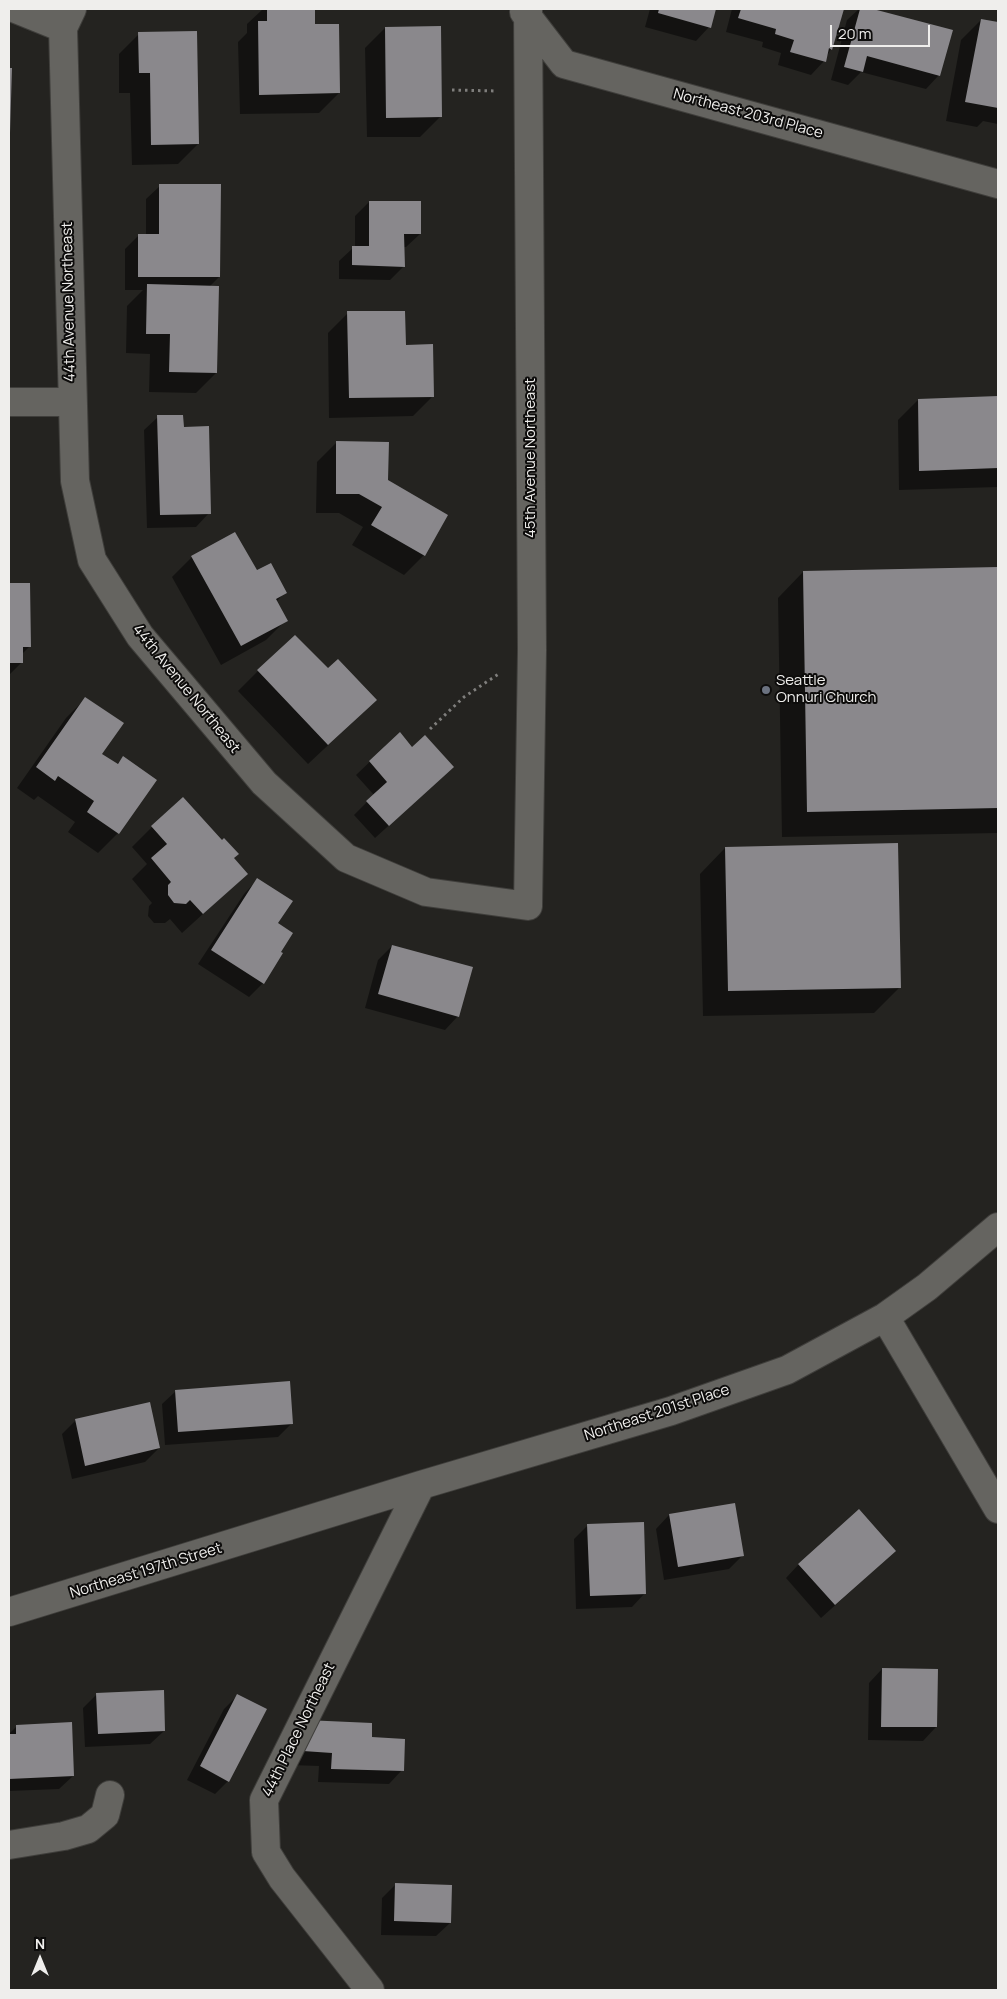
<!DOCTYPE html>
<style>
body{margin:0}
#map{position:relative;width:1007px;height:1999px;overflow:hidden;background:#242320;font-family:Manrope,sans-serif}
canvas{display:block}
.frame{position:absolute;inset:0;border:10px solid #efeeec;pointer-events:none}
.north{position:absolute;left:15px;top:1934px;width:50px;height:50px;-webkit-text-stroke:4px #0d0c0b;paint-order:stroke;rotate:0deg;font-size:14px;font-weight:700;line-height:20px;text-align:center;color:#efeeec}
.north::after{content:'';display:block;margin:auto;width:18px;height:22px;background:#efeeec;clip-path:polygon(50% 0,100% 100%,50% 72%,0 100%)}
.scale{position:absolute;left:830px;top:25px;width:100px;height:22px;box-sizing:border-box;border:2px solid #efeeec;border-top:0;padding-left:6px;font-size:15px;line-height:18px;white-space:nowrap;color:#efeeec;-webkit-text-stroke:4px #0d0c0b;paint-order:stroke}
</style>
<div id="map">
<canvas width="1007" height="1999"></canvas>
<div class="frame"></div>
<div class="north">N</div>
<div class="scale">20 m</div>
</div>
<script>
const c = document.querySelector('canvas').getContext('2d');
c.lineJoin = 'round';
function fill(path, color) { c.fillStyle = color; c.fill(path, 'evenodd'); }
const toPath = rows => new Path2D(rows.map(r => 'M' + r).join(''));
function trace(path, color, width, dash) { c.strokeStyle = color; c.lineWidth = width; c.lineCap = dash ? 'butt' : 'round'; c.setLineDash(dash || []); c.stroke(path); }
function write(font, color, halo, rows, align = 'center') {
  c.font = font + ' Manrope,sans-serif'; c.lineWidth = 4; c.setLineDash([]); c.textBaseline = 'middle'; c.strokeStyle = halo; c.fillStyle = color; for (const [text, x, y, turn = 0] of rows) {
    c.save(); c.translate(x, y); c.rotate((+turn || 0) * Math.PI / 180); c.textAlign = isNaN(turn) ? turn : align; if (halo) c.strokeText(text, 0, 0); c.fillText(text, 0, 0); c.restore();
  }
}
const shadow = toPath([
 [263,9,314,9,314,26,339,93,319,113,240,114,238,42,247,33,247,24],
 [650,9,715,9,709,27,696,41,645,27],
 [732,9,842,9,831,49,824,61,811,75,778,65,781,53,762,47,763,42,726,32],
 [859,9,868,9,951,31,939,75,926,89,861,72,848,85,831,80,847,20],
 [981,20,998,24,998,124,983,121,977,127,946,121,961,40],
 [385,28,440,117,420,137,367,137,365,48],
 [139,34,198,144,178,164,132,165,130,93,119,93,119,54],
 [9,69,11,69,9,141],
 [160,186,219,277,209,287,216,373,196,393,149,392,150,354,126,353,127,306,143,290,125,290,125,249,139,235,146,235,146,199],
 [369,202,420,234,406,247,403,247,404,266,390,280,339,279,339,261,353,248,355,248,355,216],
 [348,313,404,346,433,396,413,416,329,418,328,333],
 [998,397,998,487,899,490,898,420,918,400],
 [158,417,183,428,209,513,196,527,147,528,144,430],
 [337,442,387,481,424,555,404,575,352,545,363,527,339,513,316,513,317,462],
 [192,557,256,572,285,592,276,602,286,620,266,640,221,665,172,577],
 [998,568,998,833,782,837,778,598,803,572],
 [9,584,29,584,30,646,22,654,22,662,9,675],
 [258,671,355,720,308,764,238,691],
 [86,698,100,754,116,765,123,758,155,780,118,833,98,853,68,832,75,822,38,796,34,800,17,788,66,718],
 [399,734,439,780,375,838,354,815,374,795,356,775],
 [152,827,233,859,247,874,182,933,170,919,165,923,154,923,148,916,149,906,152,903,132,879,147,864,132,847],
 [725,848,899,988,874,1013,703,1016,700,874],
 [257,880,277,924,279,952,282,954,263,983,249,997,198,964,244,894],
 [392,946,458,1016,445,1030,365,1008,378,960],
 [176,1391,292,1423,278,1437,165,1445,162,1404],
 [76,1420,159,1448,145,1462,72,1479,62,1434],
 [669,1515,743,1555,729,1569,664,1580,656,1529],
 [588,1525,645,1593,632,1607,576,1609,574,1539],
 [799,1564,881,1564,821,1618,786,1578],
 [882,1669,936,1727,923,1741,868,1740,869,1683],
 [97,1694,164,1731,150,1744,85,1747,83,1708],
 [238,1695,228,1781,215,1794,187,1780,224,1709],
 [17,1726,73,1776,59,1789,9,1791,9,1734],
 [292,1735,371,1739,402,1770,389,1784,318,1782,319,1766,290,1765],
 [396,1884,450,1923,436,1936,381,1935,382,1898]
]);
const building = toPath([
 [267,9,315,9,315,24,339,24,340,93,259,95,258,21,267,21],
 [659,9,716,9,711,28,658,13],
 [741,9,844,9,832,50,829,48,826,62,790,52,794,40,775,34,776,29,738,18],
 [860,9,873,9,953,30,940,76,867,56,863,72,844,67],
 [981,19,998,22,998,108,965,102],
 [441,26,442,117,386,118,385,27],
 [197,31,199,144,151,145,150,73,139,73,138,32],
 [9,68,12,68,10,133,9,133],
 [159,184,221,184,220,277,138,277,138,234,159,234],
 [369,201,421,201,421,234,404,234,405,267,352,265,352,246,369,246],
 [147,284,219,286,217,373,169,372,170,334,146,334],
 [347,311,405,311,406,345,433,344,434,397,349,398],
 [998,396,998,468,919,471,918,399],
 [157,415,183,415,184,427,209,426,211,514,160,515],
 [336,441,389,442,388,480,448,515,425,556,371,525,382,507,359,494,336,494],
 [235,532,257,570,271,563,287,593,276,599,288,621,241,646,191,556],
 [998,567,998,808,807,812,803,571],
 [9,583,30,583,31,647,23,647,23,663,9,663],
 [295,635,328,668,338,659,377,700,328,745,257,670],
 [85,697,124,723,102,754,118,764,123,756,157,780,119,834,87,812,94,801,58,776,55,781,36,767],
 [400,732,412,747,425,735,454,767,389,826,366,801,387,782,369,761],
 [183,797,222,840,224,838,239,854,234,858,248,874,203,914,190,900,186,904,174,903,168,895,168,885,171,882,151,858,167,844,151,826],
 [898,843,901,988,728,991,725,847],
 [257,878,293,901,278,923,293,933,281,952,283,953,264,984,211,950],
 [392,945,473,967,459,1017,378,994],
 [290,1381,293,1424,178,1432,175,1390],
 [150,1402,160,1448,85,1466,75,1419],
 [735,1503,744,1556,678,1567,669,1514],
 [859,1509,896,1551,835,1605,798,1564],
 [644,1522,646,1594,590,1596,587,1524],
 [882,1668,938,1669,937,1727,881,1727],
 [164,1690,165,1731,98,1734,96,1693],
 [237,1694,267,1709,229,1782,200,1766],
 [305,1720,372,1723,372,1737,405,1739,404,1771,331,1769,332,1753,303,1751],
 [72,1722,74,1776,9,1779,9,1734,16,1734,16,1725],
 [395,1883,452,1885,451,1923,394,1921]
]);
const path = toPath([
 [452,90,497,91],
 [430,729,464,697,500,673]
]);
const minor = toPath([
 [16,9,63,28,72,9],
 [524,12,564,64,998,184],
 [63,28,75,481,92,560,140,636,248,764,264,783,346,858,426,892,528,906,532,650,528,9],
 [9,402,71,402],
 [885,1317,998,1509],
 [9,1612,421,1485,671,1411,787,1370,885,1317,927,1287,998,1227],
 [9,1845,64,1836,88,1829,105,1815,110,1795],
 [370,1990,282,1878,266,1852,264,1800,421,1485]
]);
const markers = [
 [766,690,5,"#6b7280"]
];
const streetNames = [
 ["Northeast 203rd Place",748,114,15],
 ["44th Avenue Northeast",69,302,-91],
 ["45th Avenue Northeast",531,458,-90],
 ["44th Avenue Northeast",186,689,51],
 ["Northeast 201st Place",657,1413,-18],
 ["Northeast 197th Street",146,1571,-17],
 ["44th Place Northeast",299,1730,-64]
];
const poiNames = [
 ["Seattle",776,681],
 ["Onnuri Church",776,698]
];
fill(shadow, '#0007');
fill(building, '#8a888c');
trace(minor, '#3f3e3b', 30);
trace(path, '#7f7e7c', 3, [2.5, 4]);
trace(minor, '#656460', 28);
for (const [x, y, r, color] of markers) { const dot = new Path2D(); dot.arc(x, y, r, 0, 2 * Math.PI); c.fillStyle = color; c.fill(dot); trace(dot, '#0d0c0b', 2); }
write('15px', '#efeeec', '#0d0c0b', streetNames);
write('15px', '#efeeec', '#0d0c0b', poiNames, 'left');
</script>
